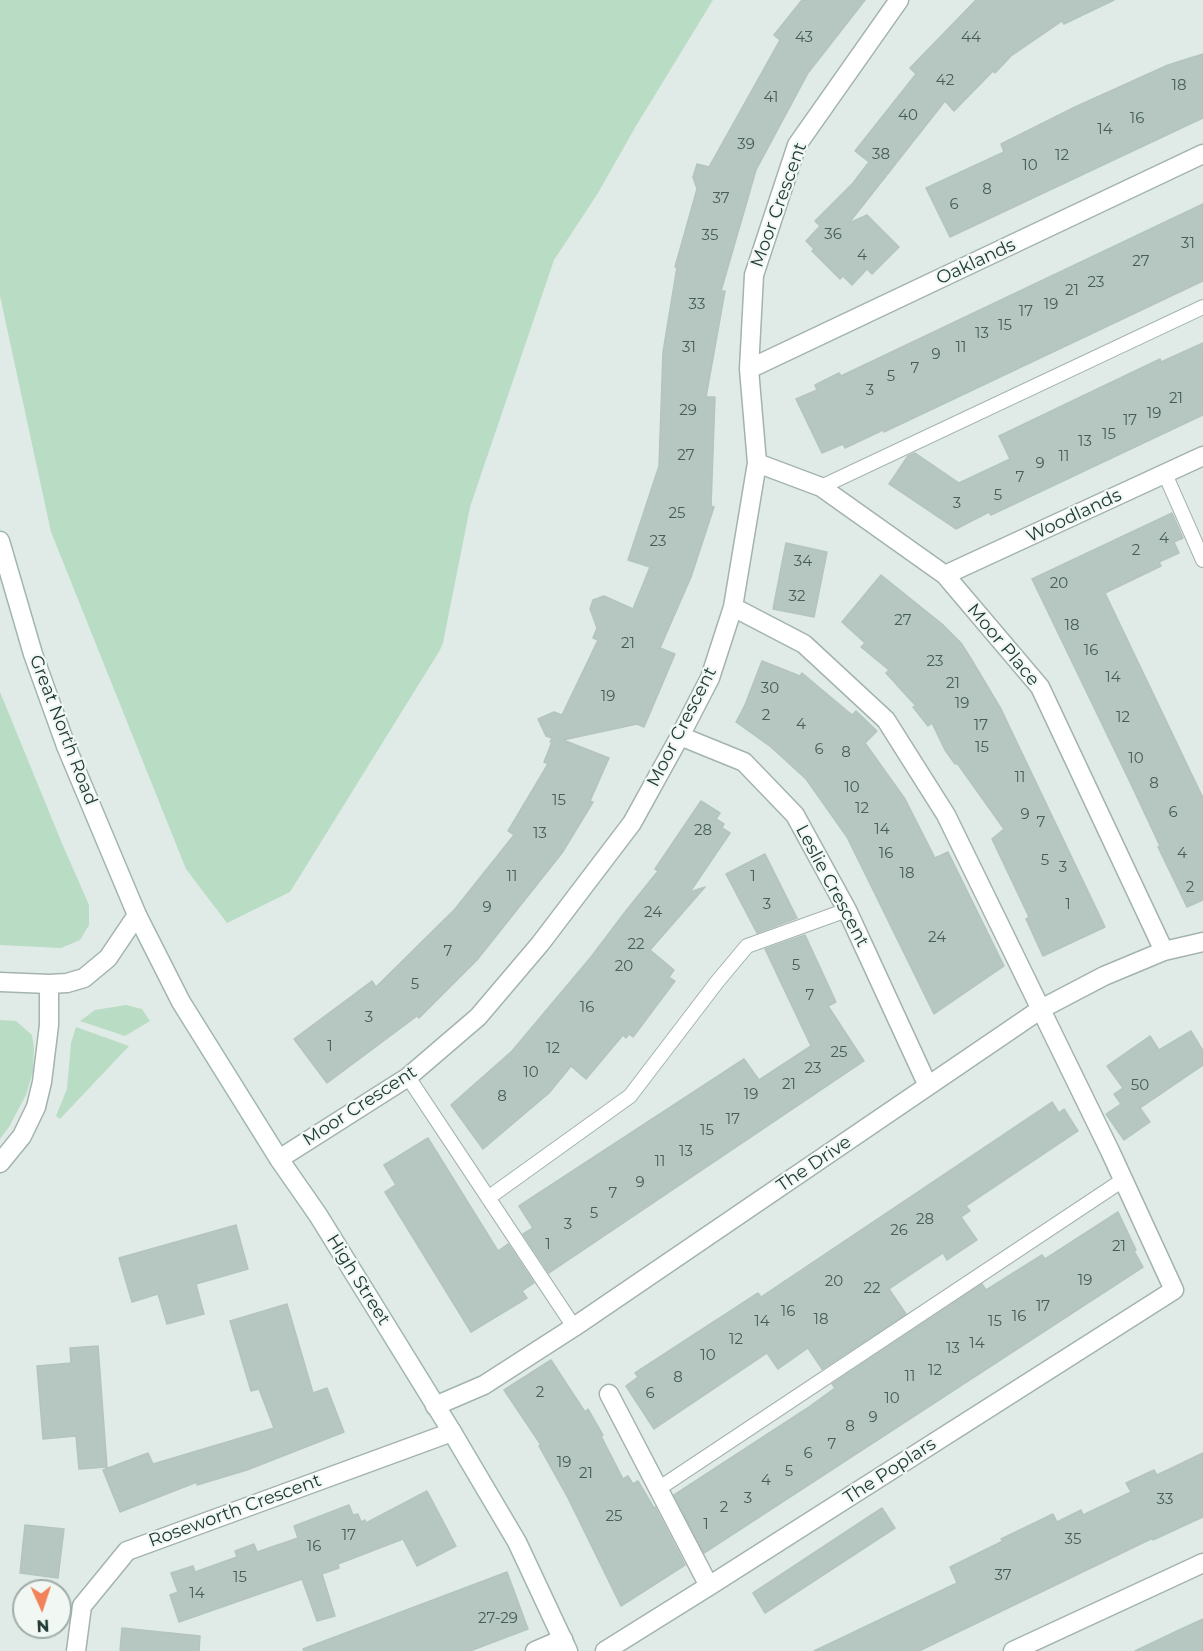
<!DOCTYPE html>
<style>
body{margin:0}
#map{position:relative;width:1203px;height:1651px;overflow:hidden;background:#e0ebe7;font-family:Montserrat,sans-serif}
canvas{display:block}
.north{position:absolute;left:12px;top:1579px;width:60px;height:60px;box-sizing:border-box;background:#f1f8f4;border:2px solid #9eaca8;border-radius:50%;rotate:177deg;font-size:16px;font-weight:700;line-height:24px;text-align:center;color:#213b35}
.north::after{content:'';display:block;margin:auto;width:21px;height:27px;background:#f18259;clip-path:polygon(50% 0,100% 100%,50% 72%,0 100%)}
</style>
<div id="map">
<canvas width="1203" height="1651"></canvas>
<div class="north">N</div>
</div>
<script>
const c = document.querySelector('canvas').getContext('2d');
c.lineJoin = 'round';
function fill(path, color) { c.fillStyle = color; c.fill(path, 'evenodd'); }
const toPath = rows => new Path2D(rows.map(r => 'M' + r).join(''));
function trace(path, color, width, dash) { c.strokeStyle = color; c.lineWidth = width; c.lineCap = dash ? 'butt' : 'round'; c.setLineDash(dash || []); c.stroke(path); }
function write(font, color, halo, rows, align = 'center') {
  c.font = font + ' Montserrat,sans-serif'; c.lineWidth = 4.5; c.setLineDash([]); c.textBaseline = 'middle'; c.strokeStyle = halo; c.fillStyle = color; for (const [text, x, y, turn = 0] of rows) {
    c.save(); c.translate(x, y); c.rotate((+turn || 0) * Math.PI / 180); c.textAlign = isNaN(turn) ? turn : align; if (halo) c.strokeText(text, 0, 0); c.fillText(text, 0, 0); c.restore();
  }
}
const green = toPath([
 [0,0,713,0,636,126,598,193,554,260,470,507,443,643,440,650,290,892,227,923,186,869,51,532,0,296],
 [0,692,61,841,89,905,89,925,80,940,61,948,0,945],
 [126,1005,142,1009,150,1021,125,1036,80,1021,95,1010],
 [0,1020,16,1021,32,1035,34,1048,33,1071,26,1095,9,1127,0,1139],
 [76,1027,129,1046,60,1119,56,1116,67,1089,71,1043]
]);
const building = toPath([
 [802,0,865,0,808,73,756,170,721,291,725,291,706,397,715,397,711,506,714,507,691,577,660,648,675,654,644,727,637,724,563,740,609,758,590,801,593,802,562,853,477,960,419,1018,417,1016,327,1083,294,1039,372,981,376,987,455,909,514,835,508,831,548,764,544,762,552,742,550,742,552,738,546,736,538,719,554,712,562,715,598,640,593,638,597,628,590,609,593,600,604,596,633,609,650,567,628,560,659,466,663,352,677,267,675,267,697,189,693,177,697,164,709,167,780,40,774,35,802,0],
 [976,0,1114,0,1064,24,1062,21,1011,56,995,73,993,71,954,111,945,101,849,223,867,215,899,247,872,274,867,269,852,285,843,276,840,279,812,251,814,249,806,241,820,226,815,221,853,183,869,162,855,151,916,74,910,68,976,0],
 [1203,54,1203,118,950,237,926,188,1004,152,1001,144,1075,107,1168,65,1203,54],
 [1203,204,1203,281,884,432,883,430,845,448,843,444,822,453,796,399,817,390,815,385,839,373,841,376,1203,204],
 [1203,343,1203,415,991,515,989,512,956,529,889,484,908,456,915,453,959,483,1010,459,999,436,1160,359,1161,362,1203,343],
 [1172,513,1183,538,1174,542,1179,553,1159,562,1161,566,1105,593,1203,798,1203,900,1187,907,1158,847,1160,846,1129,780,1032,579,1172,513],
 [786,543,827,552,814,617,773,609,786,543],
 [881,575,942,624,961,643,970,657,1001,709,1105,927,1043,956,1026,919,1029,917,992,839,1004,829,957,763,955,764,945,750,932,723,928,726,913,707,916,706,886,673,889,670,861,647,865,643,842,622,881,575],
 [762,661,800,676,802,673,852,715,856,711,877,731,865,743,905,799,935,858,948,852,1004,966,934,1014,847,837,806,779,771,747,736,722,745,705,762,661],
 [701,801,720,813,716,819,724,824,722,828,730,833,690,892,705,887,650,950,674,970,669,977,675,981,633,1037,629,1034,626,1038,623,1035,586,1079,571,1066,549,1093,483,1149,451,1105,512,1051,591,957,625,912,658,871,655,869,701,801],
 [765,854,797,918,757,933,726,874,765,854],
 [805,935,836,1002,828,1006,864,1061,549,1273,523,1234,533,1228,519,1206,744,1059,759,1080,811,1046,765,949,805,935],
 [1191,1031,1203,1051,1203,1065,1140,1108,1150,1122,1124,1140,1106,1114,1121,1104,1114,1094,1123,1088,1107,1066,1150,1036,1159,1050,1191,1031],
 [1052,1102,1059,1113,1064,1109,1078,1131,966,1206,970,1211,961,1217,977,1240,947,1260,943,1253,889,1289,906,1314,822,1369,808,1348,778,1369,767,1353,654,1429,626,1386,638,1377,635,1373,758,1293,761,1297,1052,1102],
 [428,1138,498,1251,508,1244,534,1283,522,1291,527,1298,471,1332,385,1192,396,1185,384,1165,428,1138],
 [1118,1212,1136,1250,1134,1251,1143,1267,704,1553,674,1495,806,1409,835,1388,832,1384,982,1284,986,1290,1042,1255,1045,1259,1118,1212],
 [236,1225,248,1269,196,1284,204,1314,167,1324,158,1294,132,1302,119,1258,236,1225],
 [287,1304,313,1393,327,1388,344,1432,247,1470,197,1485,197,1482,120,1512,103,1470,148,1453,153,1464,274,1428,259,1389,251,1391,230,1321,287,1304],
 [98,1346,107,1467,79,1469,76,1436,43,1439,37,1366,71,1363,70,1348,98,1346],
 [551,1360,585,1412,588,1409,603,1435,601,1436,623,1479,628,1476,633,1484,638,1481,654,1508,655,1507,685,1565,621,1606,568,1498,539,1446,541,1445,504,1390,551,1360],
 [1203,1453,1203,1517,1153,1540,1153,1538,919,1651,814,1651,957,1583,950,1567,1003,1541,1001,1539,1053,1514,1057,1522,1081,1510,1083,1515,1131,1492,1126,1483,1154,1470,1157,1475,1203,1453],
 [427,1491,456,1546,417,1566,403,1539,338,1564,339,1568,322,1574,335,1616,317,1621,302,1579,179,1622,170,1595,178,1592,171,1573,193,1566,195,1572,237,1557,235,1551,254,1544,257,1552,298,1538,294,1526,349,1505,353,1515,358,1514,361,1522,365,1520,366,1523,427,1491],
 [882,1508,895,1528,765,1613,753,1593,882,1508],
 [25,1525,64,1529,58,1578,20,1573,25,1525],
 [507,1572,528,1629,470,1651,304,1651,303,1649,507,1572],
 [1203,1619,1203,1651,1135,1651,1177,1631,1203,1619],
 [122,1628,200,1636,199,1651,120,1651,122,1628]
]);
const service = toPath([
 [1165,474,1203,560],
 [821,487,1203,307],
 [408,1077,574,1327],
 [488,1198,630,1096,717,982,747,946,847,910],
 [658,1489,1123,1180]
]);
const minor = toPath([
 [749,369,1203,154],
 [757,463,821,487,945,575,1040,687,1164,951],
 [945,575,1203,456],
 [680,736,744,762,795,815,847,910,928,1086],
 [0,982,49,984,67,983,84,978,108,958,137,915],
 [279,1159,408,1077,478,1017,540,944,632,823,680,736,710,678,733,607,757,463,749,369,754,275,797,145,899,0],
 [0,1163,22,1136,36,1107,42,1082,49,1025,49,984],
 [609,1394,709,1586],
 [435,1406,484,1385,574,1327,1041,1009,1104,976,1164,951,1203,942],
 [76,1651,82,1606,127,1551,452,1432],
 [535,1651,563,1639],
 [605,1651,709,1586,1174,1290,1110,1151,946,815,886,720,804,644,733,607],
 [1013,1651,1203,1563]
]);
const secondary = toPath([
 [0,541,33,654,66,746,137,915,181,1002,279,1159,318,1215,452,1432,517,1542,568,1651]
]);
const numberNames = [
 ["43",804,38],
 ["44",971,38],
 ["42",945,81],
 ["18",1179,86],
 ["41",771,98],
 ["40",908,116],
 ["16",1137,119],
 ["14",1105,130],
 ["39",746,145],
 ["38",881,155],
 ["12",1062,156],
 ["10",1030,166],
 ["8",987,190],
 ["37",721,199],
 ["6",954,205],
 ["36",833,235],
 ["35",710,236],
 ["31",1188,244],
 ["4",862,256],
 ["27",1141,262],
 ["23",1096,283],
 ["21",1072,291],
 ["33",697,305],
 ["19",1051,305],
 ["17",1026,312],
 ["15",1005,326],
 ["13",982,334],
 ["31",689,348],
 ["11",961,348],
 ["9",936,355],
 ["7",915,369],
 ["5",891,377],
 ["3",870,391],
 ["21",1176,399],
 ["29",688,411],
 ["19",1154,414],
 ["17",1130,421],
 ["15",1109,435],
 ["13",1085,442],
 ["27",686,456],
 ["11",1064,457],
 ["9",1040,464],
 ["7",1020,478],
 ["5",998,496],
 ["3",957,504],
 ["25",677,514],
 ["4",1164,539],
 ["23",658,542],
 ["2",1136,551],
 ["34",803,562],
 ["20",1059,584],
 ["32",797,597],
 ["27",903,621],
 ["18",1072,626],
 ["21",628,644],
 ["16",1091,651],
 ["23",935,662],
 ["14",1113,678],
 ["21",953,684],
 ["30",770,689],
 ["19",608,697],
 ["19",962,704],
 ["2",766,716],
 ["12",1123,718],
 ["4",801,725],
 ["17",981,726],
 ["15",982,748],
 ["6",819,750],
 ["8",846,753],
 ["10",1136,759],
 ["11",1020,778],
 ["8",1154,784],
 ["10",852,788],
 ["15",559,801],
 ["12",862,809],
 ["6",1173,813],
 ["9",1025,815],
 ["7",1041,823],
 ["14",882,830],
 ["28",703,831],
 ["13",540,834],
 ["16",886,854],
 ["4",1182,854],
 ["5",1045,861],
 ["3",1063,868],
 ["18",907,874],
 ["11",512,877],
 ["1",753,877],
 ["2",1190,888],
 ["3",767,905],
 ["1",1068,905],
 ["9",487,908],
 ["24",653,913],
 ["24",937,938],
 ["22",636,945],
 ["7",448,952],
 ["5",796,966],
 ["20",624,967],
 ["5",415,985],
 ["7",810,996],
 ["16",587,1008],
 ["3",369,1018],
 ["1",330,1047],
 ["12",553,1049],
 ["25",839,1053],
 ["23",813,1069],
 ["10",531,1073],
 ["21",789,1085],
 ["50",1140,1086],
 ["19",751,1095],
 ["8",502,1097],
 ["17",733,1120],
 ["15",707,1131],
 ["13",686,1152],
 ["11",660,1162],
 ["9",640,1183],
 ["7",613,1194],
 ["5",594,1214],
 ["28",925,1220],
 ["3",568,1225],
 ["26",899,1231],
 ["1",548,1245],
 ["21",1119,1247],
 ["19",1085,1281],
 ["20",834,1282],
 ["22",872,1289],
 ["17",1043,1307],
 ["16",788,1312],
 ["16",1019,1317],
 ["18",821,1320],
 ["14",762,1322],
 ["15",995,1322],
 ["12",736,1340],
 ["14",977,1344],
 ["13",953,1349],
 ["10",708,1356],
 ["12",935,1371],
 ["11",910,1377],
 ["8",678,1378],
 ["2",540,1393],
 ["6",650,1394],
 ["10",892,1399],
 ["9",873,1418],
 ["8",850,1427],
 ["7",832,1445],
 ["6",808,1454],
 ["19",564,1463],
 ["5",789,1472],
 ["21",586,1474],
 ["4",766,1481],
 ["3",748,1499],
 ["33",1165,1500],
 ["2",724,1508],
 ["25",614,1517],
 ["1",706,1525],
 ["17",349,1536],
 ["35",1073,1540],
 ["16",314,1547],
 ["37",1003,1576],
 ["15",240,1578],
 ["14",197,1594],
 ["27-29",498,1619]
];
const streetNames = [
 ["Moor Crescent",779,205,-70],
 ["Oaklands",976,262,-25],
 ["Woodlands",1074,516,-25],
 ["Moor Place",1003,645,50],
 ["Moor Crescent",682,727,-63],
 ["Great North Road",63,730,69],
 ["Leslie Crescent",832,886,62],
 ["Moor Crescent",360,1106,-33],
 ["The Drive",814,1164,-34],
 ["High Street",358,1280,58],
 ["The Poplars",890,1471,-33],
 ["Roseworth Crescent",235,1511,-20]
];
fill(green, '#b9dcc4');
fill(building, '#b6c6c0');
trace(building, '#b3c5be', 1.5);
trace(service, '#a3b3ae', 16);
trace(minor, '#a3b3ae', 21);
trace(secondary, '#9fb7af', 21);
trace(service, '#fff', 14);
trace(minor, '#fff', 18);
trace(secondary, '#fff', 18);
write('15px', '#465e58', null, numberNames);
write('18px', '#213b35', '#f1f8f4', streetNames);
</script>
